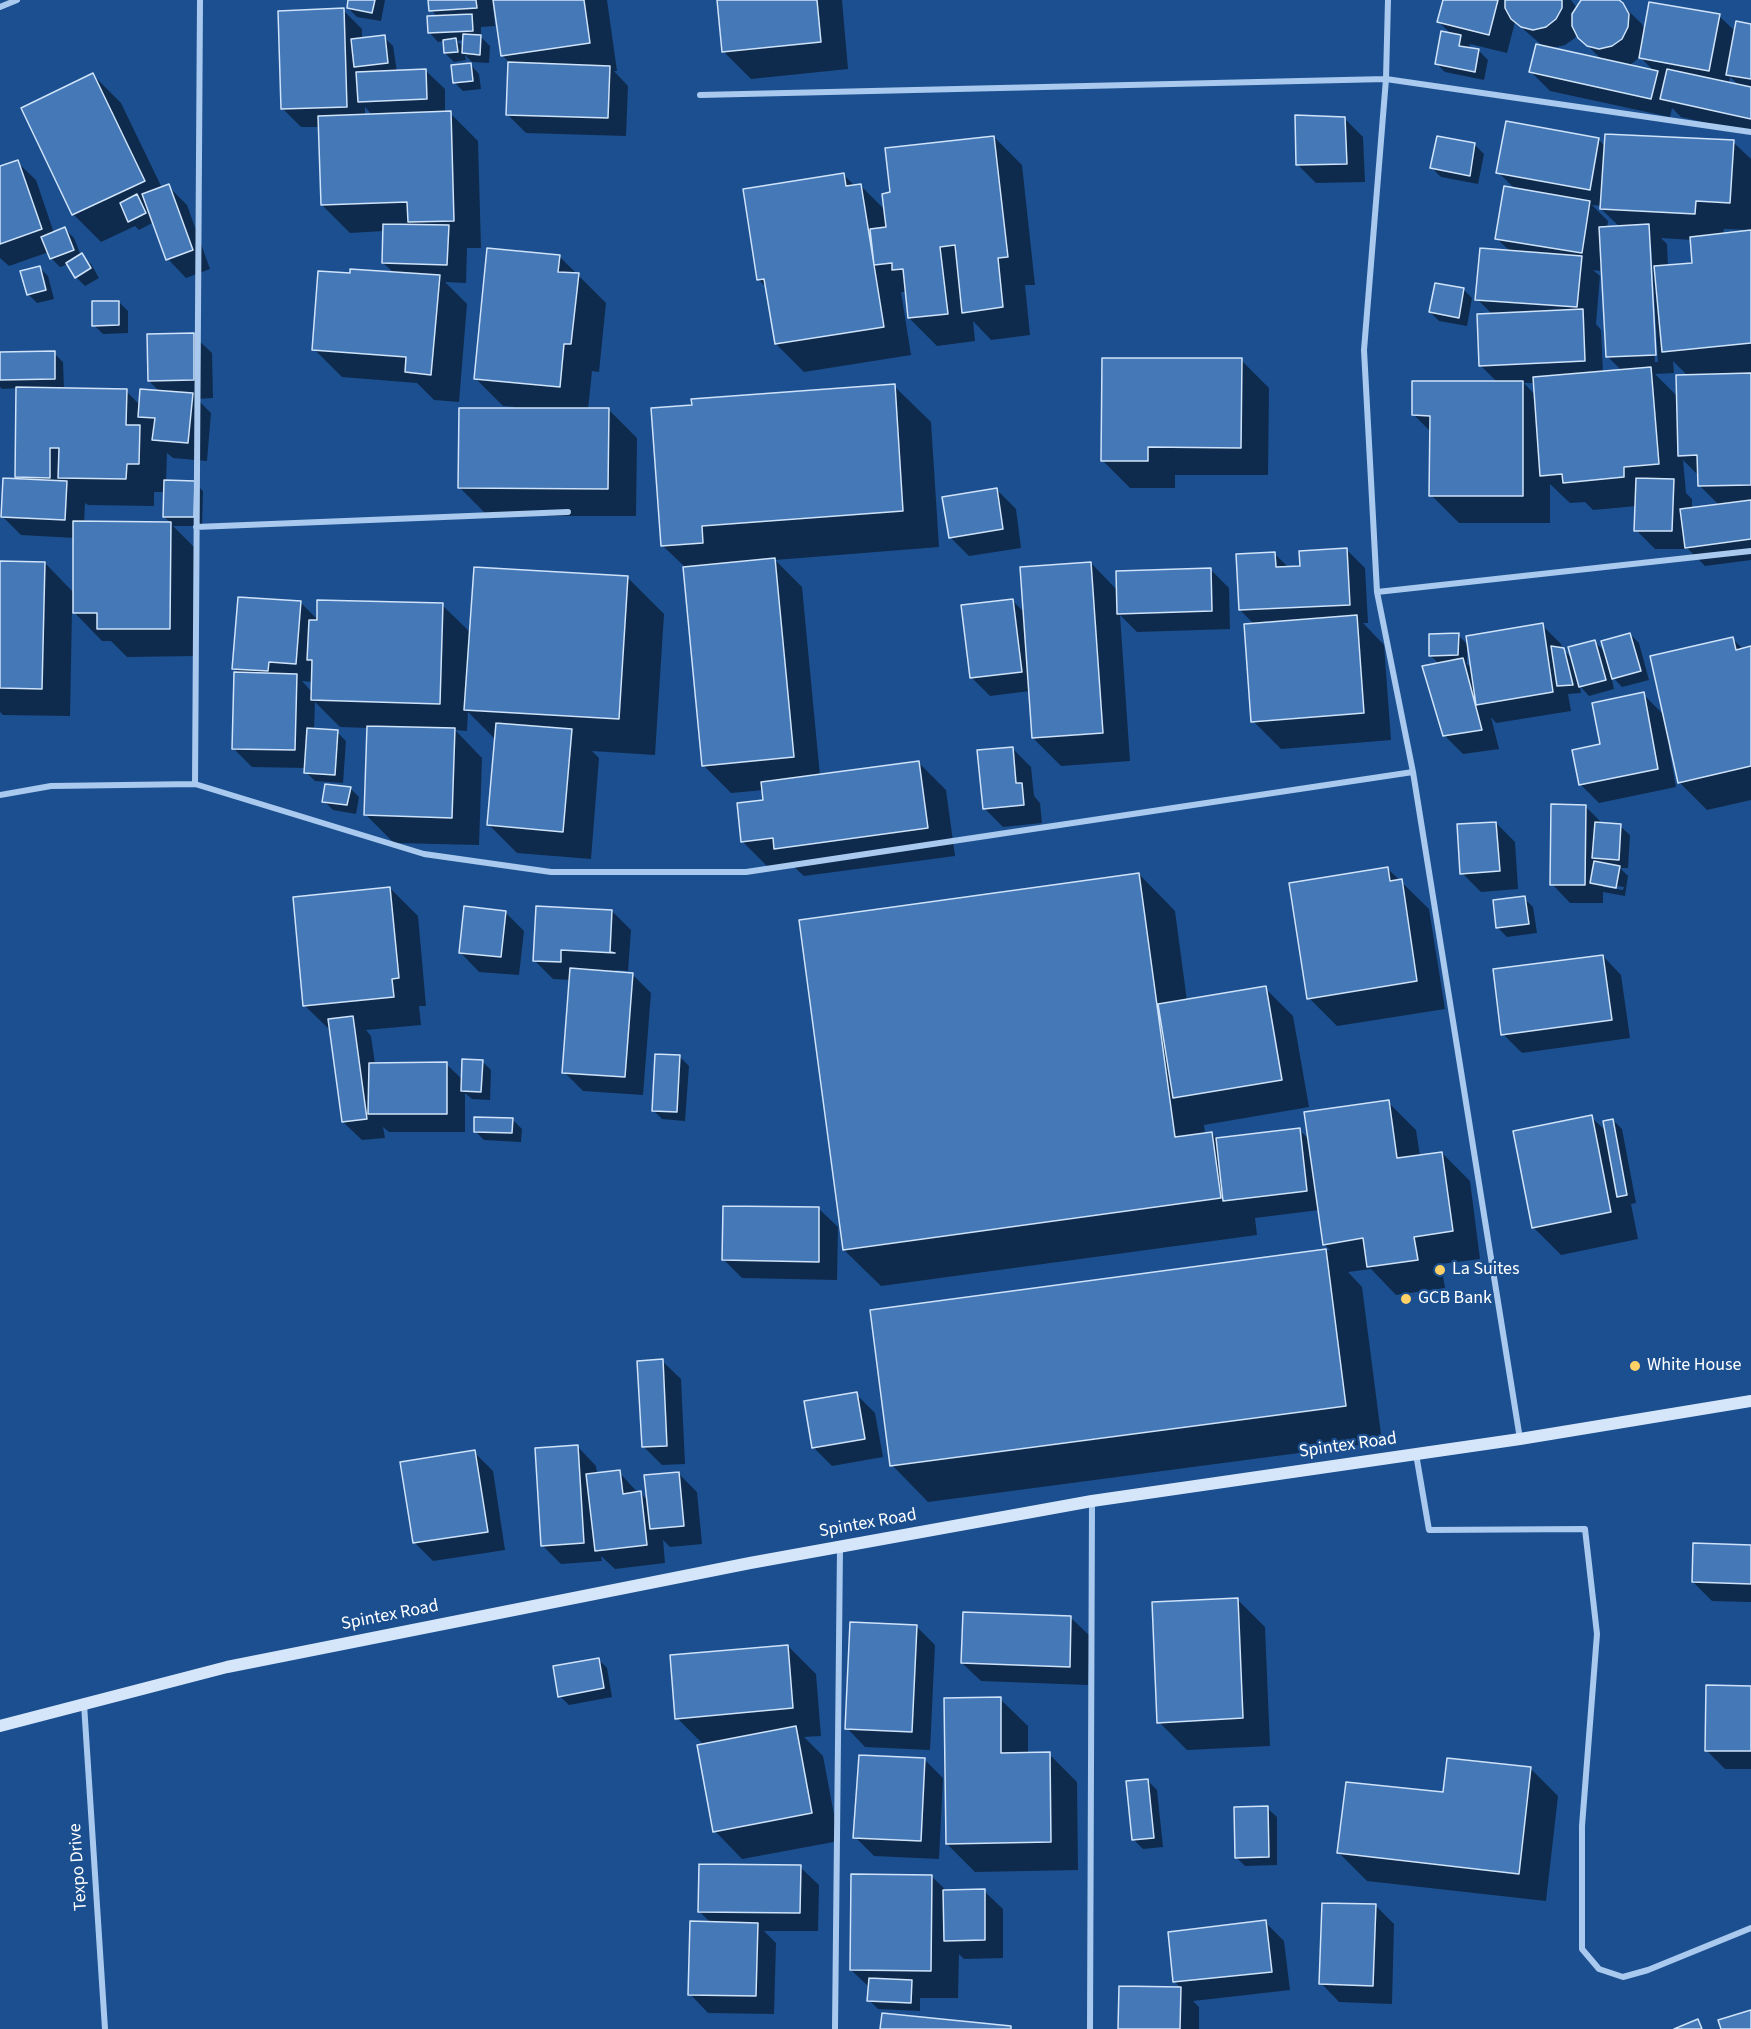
<!DOCTYPE html>
<style>
body{margin:0}
canvas{display:block;background:#1b4f8f}
</style>
<canvas width="1751" height="2029"></canvas>
<script>
const c = document.querySelector('canvas').getContext('2d');
c.lineJoin = 'round';
function fill(path, color) { c.fillStyle = color; c.fill(path, 'evenodd'); }
const toPath = rows => new Path2D(rows.map(r => 'M' + r).join(''));
function trace(path, color, width, dash) { c.strokeStyle = color; c.lineWidth = width; c.lineCap = dash ? 'butt' : 'round'; c.setLineDash(dash || []); c.stroke(path); }
function write(font, color, halo, rows, align = 'center') {
  c.font = font + ' "Source Sans 3",sans-serif'; c.lineWidth = 4.5; c.setLineDash([]); c.textBaseline = 'middle'; c.strokeStyle = halo; c.fillStyle = color; for (const [text, x, y, turn = 0] of rows) {
    c.save(); c.translate(x, y); c.rotate((+turn || 0) * Math.PI / 180); c.textAlign = isNaN(turn) ? turn : align; if (halo) c.strokeText(text, 0, 0); c.fillText(text, 0, 0); c.restore();
  }
}
const shadow = toPath([
 [350,0,385,0,381,21,357,17,348,8],
 [430,0,607,0,617,71,614,71,628,86,626,136,526,133,507,114,509,62,503,56,496,6,493,7,495,26,481,27,481,37,490,46,489,63,472,62,465,55,466,60,454,62,445,53,444,41,438,42,429,32,438,17,431,10],
 [464,40,464,47,457,41],
 [718,0,842,0,848,69,751,79,723,51],
 [1444,0,1571,0,1577,8,1584,0,1617,0,1642,24,1645,32,1719,16,1736,32,1751,25,1751,133,1681,117,1672,108,1670,117,1550,91,1531,72,1544,47,1515,22,1507,53,1470,44,1469,49,1479,51,1488,60,1484,80,1445,72,1436,63,1452,35,1439,22],
 [1577,33,1579,37,1603,61,1550,49,1565,45,1575,38],
 [1640,57,1655,72,1629,66],
 [1730,77,1740,86,1729,84],
 [343,10,362,29,362,39,384,37,393,46,397,72,426,71,445,89,445,113,450,113,478,141,481,248,467,248,466,283,445,282,467,304,459,402,434,400,417,383,342,377,314,349,351,275,394,273,383,263,384,231,350,233,322,205,320,127,301,127,283,109],
 [365,107,373,116,365,116],
 [470,64,479,74,481,89,463,91,454,82],
 [93,75,121,103,162,188,168,186,187,205,210,269,186,278,168,259,154,222,139,230,135,226,101,242,73,214],
 [1345,119,1363,137,1365,182,1316,183,1297,164],
 [1507,123,1599,140,1605,146,1733,142,1751,159,1751,230,1724,229,1723,235,1751,232,1751,560,1705,566,1688,549,1655,549,1636,530,1637,506,1593,510,1585,502,1570,503,1550,484,1550,523,1459,523,1431,495,1431,432,1414,415,1497,382,1481,366,1493,315,1477,299,1511,252,1497,239,1516,190,1498,172],
 [1592,205,1602,206,1601,209,1620,227,1607,228,1608,221],
 [1661,238,1692,240,1694,264,1668,266,1667,244],
 [1648,243,1651,243,1658,362,1655,362],
 [1601,262,1608,357,1622,371,1603,373,1601,330,1596,324,1600,276,1593,270,1600,271],
 [1673,361,1688,376,1678,397,1655,374,1674,373],
 [1524,383,1535,383,1536,396],
 [1683,460,1699,476,1699,485,1720,506,1692,509,1692,499,1686,493],
 [994,137,1022,165,1035,285,1025,285,1030,335,991,340,973,321,975,341,937,346,909,318,907,292,901,292,911,355,804,372,776,344,767,288,758,279,843,174,856,187,861,186,886,211,892,193],
 [1475,145,1484,154,1478,184,1441,177,1432,168],
 [17,162,36,180,54,233,65,229,74,238,81,256,91,264,99,278,85,286,76,277,69,264,60,267,51,258,49,252,9,266,0,258,0,168],
 [559,256,606,303,599,372,592,371,588,410,609,410,637,438,636,516,488,516,460,488,515,410,515,407,503,406,475,378],
 [39,267,48,276,54,299,37,303,28,294],
 [1463,289,1472,298,1467,326,1439,321,1430,312],
 [119,302,128,311,128,333,103,334,94,325],
 [193,335,212,353,213,398,197,399,211,413,207,461,173,458,167,453,166,481,194,482,203,491,202,526,173,526,198,551,197,656,127,657,111,641,102,641,72,610,70,716,3,715,0,712,0,563,45,563,74,593,75,538,21,535,2,516,20,480,16,476,18,388,2,389,0,387,0,354,54,353,63,362,64,390,126,391,141,406,160,392,149,381],
 [154,492,165,492,164,517,171,523,84,523,85,503,88,505,154,506],
 [1241,360,1269,388,1268,475,1175,475,1175,488,1130,488,1102,460],
 [894,386,931,422,939,547,775,560,802,587,820,776,918,762,946,790,955,856,804,876,794,867,771,870,743,842,738,804,765,801,764,790,731,793,703,765,685,567,663,546],
 [997,490,1016,509,1021,548,969,556,950,537],
 [1347,550,1365,568,1368,623,1363,623,1384,645,1391,740,1281,749,1253,721,1255,625,1240,610,1275,554,1289,568,1302,568],
 [1091,563,1118,591,1210,569,1229,588,1230,629,1137,632,1120,615,1130,761,1061,766,1033,738,1030,691,990,696,971,677,1012,600,1024,612],
 [627,577,664,614,655,755,592,751,599,758,591,859,517,853,489,825,496,740,468,712,467,731,455,730,482,758,479,845,394,843,366,815,369,728,340,727,315,702,314,730,337,732,346,741,343,783,315,781,306,772,306,768,252,767,233,748,240,674,234,668,300,602,318,620,442,605,471,633],
 [302,681,313,682,312,692],
 [1542,625,1561,644,1562,649,1573,659,1594,641,1606,653,1630,634,1639,643,1649,680,1622,687,1611,675,1614,689,1589,696,1580,686,1581,693,1568,694,1571,711,1496,723,1491,717,1499,749,1463,754,1444,735,1439,664,1430,655,1458,635,1467,644,1467,664,1473,669],
 [1733,639,1743,649,1751,648,1751,800,1707,810,1679,782,1672,748,1669,748,1676,787,1599,803,1580,784,1602,745,1643,694,1664,715],
 [1012,748,1031,767,1034,796,1040,803,1042,823,1003,827,984,808],
 [350,788,359,797,356,814,333,810,324,801],
 [1585,806,1603,824,1620,826,1630,835,1628,868,1620,868,1628,876,1625,896,1603,892,1603,903,1570,903,1552,884],
 [1603,884,1624,887,1623,890,1603,887],
 [1496,823,1515,842,1518,889,1481,892,1462,873],
 [1387,868,1429,909,1445,1009,1337,1026,1309,998],
 [1139,874,1175,911,1187,1001,1265,988,1293,1016,1309,1107,1204,1125,1205,1134,1212,1133,1218,1140,1299,1130,1310,1140,1388,1102,1416,1130,1420,1156,1442,1153,1470,1181,1480,1259,1441,1264,1445,1288,1396,1295,1371,1269,1348,1272,1362,1287,1382,1442,928,1502,892,1465,872,1311,1330,1250,1324,1244,1319,1210,1255,1218,1257,1235,881,1286,844,1250],
 [390,888,418,916,426,1006,419,1006,421,1025,366,1030,371,1036,375,1064,446,1064,463,1080,482,1061,491,1070,490,1100,472,1099,465,1093,465,1132,389,1132,383,1127,385,1138,362,1140,343,1122,332,1032,305,1006],
 [1524,898,1533,907,1537,933,1507,937,1498,928],
 [612,911,631,930,628,971,615,970,615,973,632,974,651,993,643,1095,583,1091,564,1072,571,980,553,979,534,960],
 [505,912,524,931,519,975,479,972,461,953],
 [1603,956,1621,975,1630,1038,1522,1053,1503,1034],
 [680,1057,689,1066,685,1121,662,1119,653,1110],
 [1591,1117,1606,1131,1613,1120,1622,1129,1636,1203,1631,1204,1638,1239,1561,1255,1533,1227],
 [513,1120,522,1129,521,1142,484,1140,475,1131],
 [819,1209,838,1227,837,1280,742,1278,724,1260],
 [662,1361,681,1379,685,1464,662,1465,643,1446],
 [856,1394,875,1413,883,1457,832,1466,813,1447],
 [578,1447,596,1466,597,1474,619,1472,638,1493,641,1493,648,1501,678,1473,697,1492,702,1544,670,1547,663,1540,665,1563,615,1569,601,1556,602,1561,561,1564,542,1545],
 [474,1452,493,1471,505,1550,433,1561,414,1542],
 [1751,1547,1751,1602,1712,1601,1693,1582],
 [1237,1599,1265,1627,1270,1746,1187,1750,1159,1722],
 [1071,1618,1090,1636,1088,1685,981,1681,962,1663],
 [916,1626,935,1645,930,1750,865,1747,847,1728],
 [788,1646,816,1674,821,1736,804,1737,823,1756,839,1841,742,1859,715,1831,704,1745,677,1718],
 [598,1659,607,1668,612,1697,569,1705,560,1696],
 [1751,1687,1751,1769,1725,1769,1706,1750],
 [1000,1699,1028,1726,1028,1754,1049,1754,1077,1782,1078,1870,975,1872,947,1844],
 [925,1760,943,1778,939,1859,874,1856,855,1837],
 [1530,1768,1558,1796,1546,1901,1367,1881,1339,1853],
 [1148,1781,1157,1790,1163,1847,1143,1849,1134,1840],
 [1267,1808,1277,1817,1277,1865,1245,1866,1236,1857],
 [800,1867,819,1885,818,1931,764,1931,776,1943,774,2014,708,2013,690,1994,711,1923,699,1911],
 [931,1876,947,1891,984,1891,1003,1909,1003,1958,964,1959,959,1954,958,1998,920,1998,920,2011,878,2009,869,2000,870,1988,851,1970],
 [1376,1906,1394,1924,1392,2004,1339,2002,1321,1983],
 [1265,1922,1284,1941,1290,1990,1193,2001,1199,2007,1199,2029,1120,2029,1121,1987,1181,1988,1175,1982]
]);
const building = toPath([
 [348,0,375,0,372,13,347,8,348,0],
 [428,0,476,0,477,8,429,11,428,0],
 [493,0,584,0,590,43,501,56,493,0],
 [717,0,817,0,821,42,722,52,717,0],
 [1443,0,1498,0,1489,35,1437,22,1443,0],
 [1505,0,1562,0,1562,8,1556,19,1546,27,1533,30,1521,27,1511,19,1505,8,1505,0],
 [1581,0,1619,0,1623,3,1629,14,1628,27,1622,39,1612,46,1599,49,1587,46,1578,38,1572,26,1572,14,1581,0],
 [1649,2,1720,14,1709,71,1639,58,1649,2],
 [344,8,347,107,281,109,278,11,344,8],
 [472,14,473,31,428,33,427,16,472,14],
 [1736,21,1751,24,1751,79,1726,75,1736,21],
 [1441,31,1461,35,1459,46,1479,49,1475,72,1435,64,1441,31],
 [463,34,481,35,480,55,462,53,463,34],
 [385,35,388,63,354,67,351,39,385,35],
 [456,38,458,52,444,53,443,40,456,38],
 [1536,44,1658,71,1651,99,1529,72,1536,44],
 [508,62,610,66,608,118,506,115,508,62],
 [471,63,473,81,453,83,451,65,471,63],
 [426,69,427,99,358,102,356,72,426,69],
 [1667,69,1751,87,1751,119,1660,99,1667,69],
 [93,73,145,181,72,215,21,108,93,73],
 [451,111,454,221,408,222,407,202,321,205,318,116,451,111],
 [1295,115,1345,117,1347,164,1296,165,1295,115],
 [1506,121,1599,138,1590,190,1496,173,1506,121],
 [1605,134,1734,140,1730,203,1696,201,1695,214,1600,209,1605,134],
 [994,136,1008,257,998,258,1003,307,962,313,955,245,940,247,948,314,908,318,903,269,892,270,892,263,874,265,870,229,886,227,882,194,890,192,885,148,994,136],
 [1437,136,1475,143,1470,176,1430,168,1437,136],
 [18,160,42,229,0,244,0,166,18,160],
 [844,173,846,186,861,184,884,327,775,344,764,279,757,280,743,189,844,173],
 [169,184,193,250,166,260,142,194,169,184],
 [1504,186,1590,201,1582,253,1495,239,1504,186],
 [137,194,146,213,128,222,120,203,137,194],
 [383,224,449,225,447,265,382,263,383,224],
 [1649,224,1656,355,1606,357,1599,227,1649,224],
 [65,227,74,250,50,259,41,237,65,227],
 [1751,230,1751,343,1662,352,1654,266,1692,263,1690,237,1751,230],
 [487,248,560,255,558,272,579,273,571,344,564,344,560,387,474,379,487,248],
 [1480,248,1582,256,1577,307,1475,300,1480,248],
 [82,253,91,268,75,278,66,263,82,253],
 [40,266,46,290,27,295,20,271,40,266],
 [350,269,440,275,431,375,405,372,406,357,312,350,318,271,350,273,350,269],
 [1435,283,1464,288,1459,318,1429,312,1435,283],
 [92,301,119,301,119,325,92,326,92,301],
 [1583,309,1585,361,1479,366,1477,314,1583,309],
 [194,333,194,380,148,381,147,334,194,333],
 [55,351,55,379,0,380,0,352,55,351],
 [1102,358,1242,358,1241,448,1148,447,1148,461,1101,461,1102,358],
 [1651,367,1659,464,1624,467,1624,477,1563,483,1562,474,1540,476,1533,377,1651,367],
 [1751,373,1751,485,1698,486,1697,455,1678,456,1676,375,1751,373],
 [1412,381,1523,381,1523,496,1429,496,1430,416,1412,415,1412,381],
 [895,384,903,511,702,526,703,543,661,546,651,408,692,405,691,399,895,384],
 [16,387,127,389,126,425,140,425,139,464,127,464,126,479,58,478,59,448,50,448,50,478,15,477,16,387],
 [140,389,193,393,188,443,152,440,155,418,138,417,140,389],
 [459,408,609,408,608,489,458,488,459,408],
 [3,478,67,481,65,520,1,517,3,478],
 [1636,478,1674,479,1672,531,1634,531,1636,478],
 [164,480,195,481,194,517,163,517,164,480],
 [997,488,1003,529,949,538,942,497,997,488],
 [1751,500,1751,539,1685,548,1680,509,1751,500],
 [73,521,171,522,170,629,97,629,97,613,73,613,73,521],
 [1347,548,1350,605,1239,610,1236,554,1275,552,1276,567,1300,566,1299,551,1347,548],
 [775,558,794,757,702,766,683,567,775,558],
 [0,561,45,562,42,689,0,688,0,561],
 [1091,562,1103,733,1032,738,1020,567,1091,562],
 [474,567,628,576,619,719,464,710,474,567],
 [1211,568,1212,611,1117,614,1116,571,1211,568],
 [238,597,301,601,296,664,269,662,268,671,232,669,238,597],
 [1013,599,1022,672,970,678,961,605,1013,599],
 [317,600,443,603,440,704,311,700,312,660,307,660,309,620,317,620,317,600],
 [1357,615,1364,713,1251,722,1244,624,1357,615],
 [1543,623,1553,692,1476,705,1466,636,1543,623],
 [1459,633,1458,655,1429,656,1429,634,1459,633],
 [1630,633,1641,671,1612,679,1601,641,1630,633],
 [1733,637,1736,650,1751,646,1751,766,1678,783,1650,656,1733,637],
 [1595,640,1606,680,1579,687,1568,647,1595,640],
 [1551,646,1564,648,1573,685,1557,686,1551,646],
 [1463,658,1482,730,1443,736,1422,666,1463,658],
 [234,672,297,674,295,750,232,749,234,672],
 [1644,692,1658,769,1579,785,1572,750,1600,744,1592,703,1644,692],
 [496,723,572,729,563,832,487,825,496,723],
 [367,726,455,728,452,818,364,815,367,726],
 [307,728,338,730,335,775,304,773,307,728],
 [1013,747,1016,783,1022,783,1024,805,983,809,977,750,1013,747],
 [919,761,928,828,774,849,773,838,741,842,737,803,763,800,761,782,919,761],
 [325,784,351,787,347,805,322,802,325,784],
 [1551,804,1586,805,1585,885,1550,885,1551,804],
 [1496,822,1500,871,1460,874,1457,824,1496,822],
 [1595,822,1621,824,1619,860,1592,858,1595,822],
 [1594,861,1620,866,1616,888,1590,883,1594,861],
 [1388,867,1390,881,1402,879,1417,981,1307,999,1289,883,1388,867],
 [1139,873,1175,1137,1212,1132,1221,1198,843,1250,799,920,1139,873],
 [390,887,399,978,392,979,394,997,303,1006,293,897,390,887],
 [1525,896,1529,924,1496,928,1493,900,1525,896],
 [464,906,506,911,501,957,459,953,464,906],
 [536,906,612,910,610,952,615,953,561,950,561,962,533,961,536,906],
 [1603,955,1612,1020,1501,1035,1493,969,1603,955],
 [570,968,633,973,625,1077,562,1073,570,968],
 [1266,986,1282,1080,1173,1098,1158,1004,1266,986],
 [353,1016,367,1119,342,1122,328,1019,353,1016],
 [655,1054,680,1055,677,1112,652,1111,655,1054],
 [462,1059,483,1060,481,1092,461,1091,462,1059],
 [447,1062,447,1114,368,1114,369,1063,447,1062],
 [1389,1100,1397,1158,1442,1152,1453,1231,1414,1237,1418,1260,1367,1267,1363,1238,1323,1245,1304,1112,1389,1100],
 [1592,1115,1611,1212,1532,1228,1513,1131,1592,1115],
 [474,1117,513,1118,512,1133,474,1132,474,1117],
 [1613,1119,1627,1195,1617,1197,1603,1121,1613,1119],
 [1300,1128,1307,1191,1223,1201,1216,1138,1300,1128],
 [723,1206,819,1207,819,1262,722,1260,723,1206],
 [1326,1249,1346,1406,890,1466,870,1310,1326,1249],
 [663,1359,667,1446,642,1447,637,1361,663,1359],
 [857,1392,865,1439,812,1448,804,1401,857,1392],
 [578,1445,584,1543,541,1546,535,1448,578,1445],
 [475,1450,488,1532,413,1543,400,1462,475,1450],
 [620,1470,623,1494,641,1491,647,1545,595,1551,586,1474,620,1470],
 [679,1472,684,1526,650,1529,644,1475,679,1472],
 [1693,1543,1751,1545,1751,1584,1692,1582,1693,1543],
 [1238,1598,1243,1718,1157,1723,1152,1602,1238,1598],
 [963,1612,1071,1616,1070,1667,961,1663,963,1612],
 [850,1622,917,1625,912,1732,845,1729,850,1622],
 [788,1645,793,1708,675,1719,670,1655,788,1645],
 [599,1658,604,1688,558,1697,553,1666,599,1658],
 [1706,1685,1751,1686,1751,1751,1705,1751,1706,1685],
 [1001,1697,1001,1753,1050,1752,1051,1842,946,1844,944,1698,1001,1697],
 [796,1726,812,1813,713,1832,697,1745,796,1726],
 [859,1755,925,1758,921,1841,853,1838,859,1755],
 [1447,1758,1531,1767,1519,1874,1337,1853,1346,1782,1443,1792,1447,1758],
 [1148,1779,1154,1838,1132,1840,1126,1781,1148,1779],
 [1268,1806,1269,1857,1235,1858,1234,1807,1268,1806],
 [699,1864,801,1865,800,1913,698,1912,699,1864],
 [851,1874,932,1875,931,1971,850,1970,851,1874],
 [985,1889,985,1940,944,1941,943,1890,985,1889],
 [1322,1903,1376,1904,1373,1986,1319,1984,1322,1903],
 [1266,1920,1272,1972,1173,1982,1168,1932,1266,1920],
 [690,1921,758,1923,756,1996,688,1995,690,1921],
 [869,1978,912,1980,911,2003,867,2001,869,1978],
 [1119,1986,1181,1987,1180,2029,1118,2029,1119,1986],
 [1751,2010,1751,2029,1721,2029,1718,2020,1751,2010],
 [882,2013,1011,2026,1011,2029,880,2029,882,2013],
 [1698,2019,1702,2029,1674,2029,1698,2019]
]);
const minor = toPath([
 [1388,0,1386,79,1364,350,1377,592,1413,772,1520,1439],
 [0,7,17,0],
 [700,95,1386,79,1751,132],
 [196,527,568,512],
 [1377,592,1751,551],
 [195,784,200,0],
 [0,795,51,786,195,784,424,854,551,872,746,872,1413,772],
 [1416,1454,1429,1530,1585,1529,1597,1634,1582,1826,1582,1949,1599,1969,1623,1977,1648,1970,1751,1928],
 [84,1704,105,2029],
 [835,2029,840,1548],
 [1090,2029,1092,1501]
]);
const secondary = toPath([
 [0,1726,227,1667,750,1563,1092,1501,1520,1439,1751,1401]
]);
const markers = [
 [1440,1270,6,"#ffd166"],
 [1406,1299,6,"#ffd166"],
 [1635,1366,6,"#ffd166"]
];
const poiNames = [
 ["La Suites",1452,1270],
 ["GCB Bank",1418,1299],
 ["White House",1647,1366]
];
const streetNames = [
 ["Spintex Road",1348,1446,-8],
 ["Spintex Road",868,1524,-10],
 ["Spintex Road",390,1616,-11],
 ["Texpo Drive",79,1867,-94]
];
fill(shadow, '#0007');
fill(building, '#4478b7');
trace(building, '#cfe3fa', 1.5);
trace(minor, '#a9c9ee', 6);
trace(secondary, '#d6e6fa', 12);
for (const [x, y, r, color] of markers) { const dot = new Path2D(); dot.arc(x, y, r, 0, 2 * Math.PI); c.fillStyle = color; c.fill(dot); trace(dot, '#1b4f8f', 2); }
write('18px', '#fff', '#1b4f8f', poiNames, 'left');
write('18px', '#fff', '#1b4f8f', streetNames);
</script>
